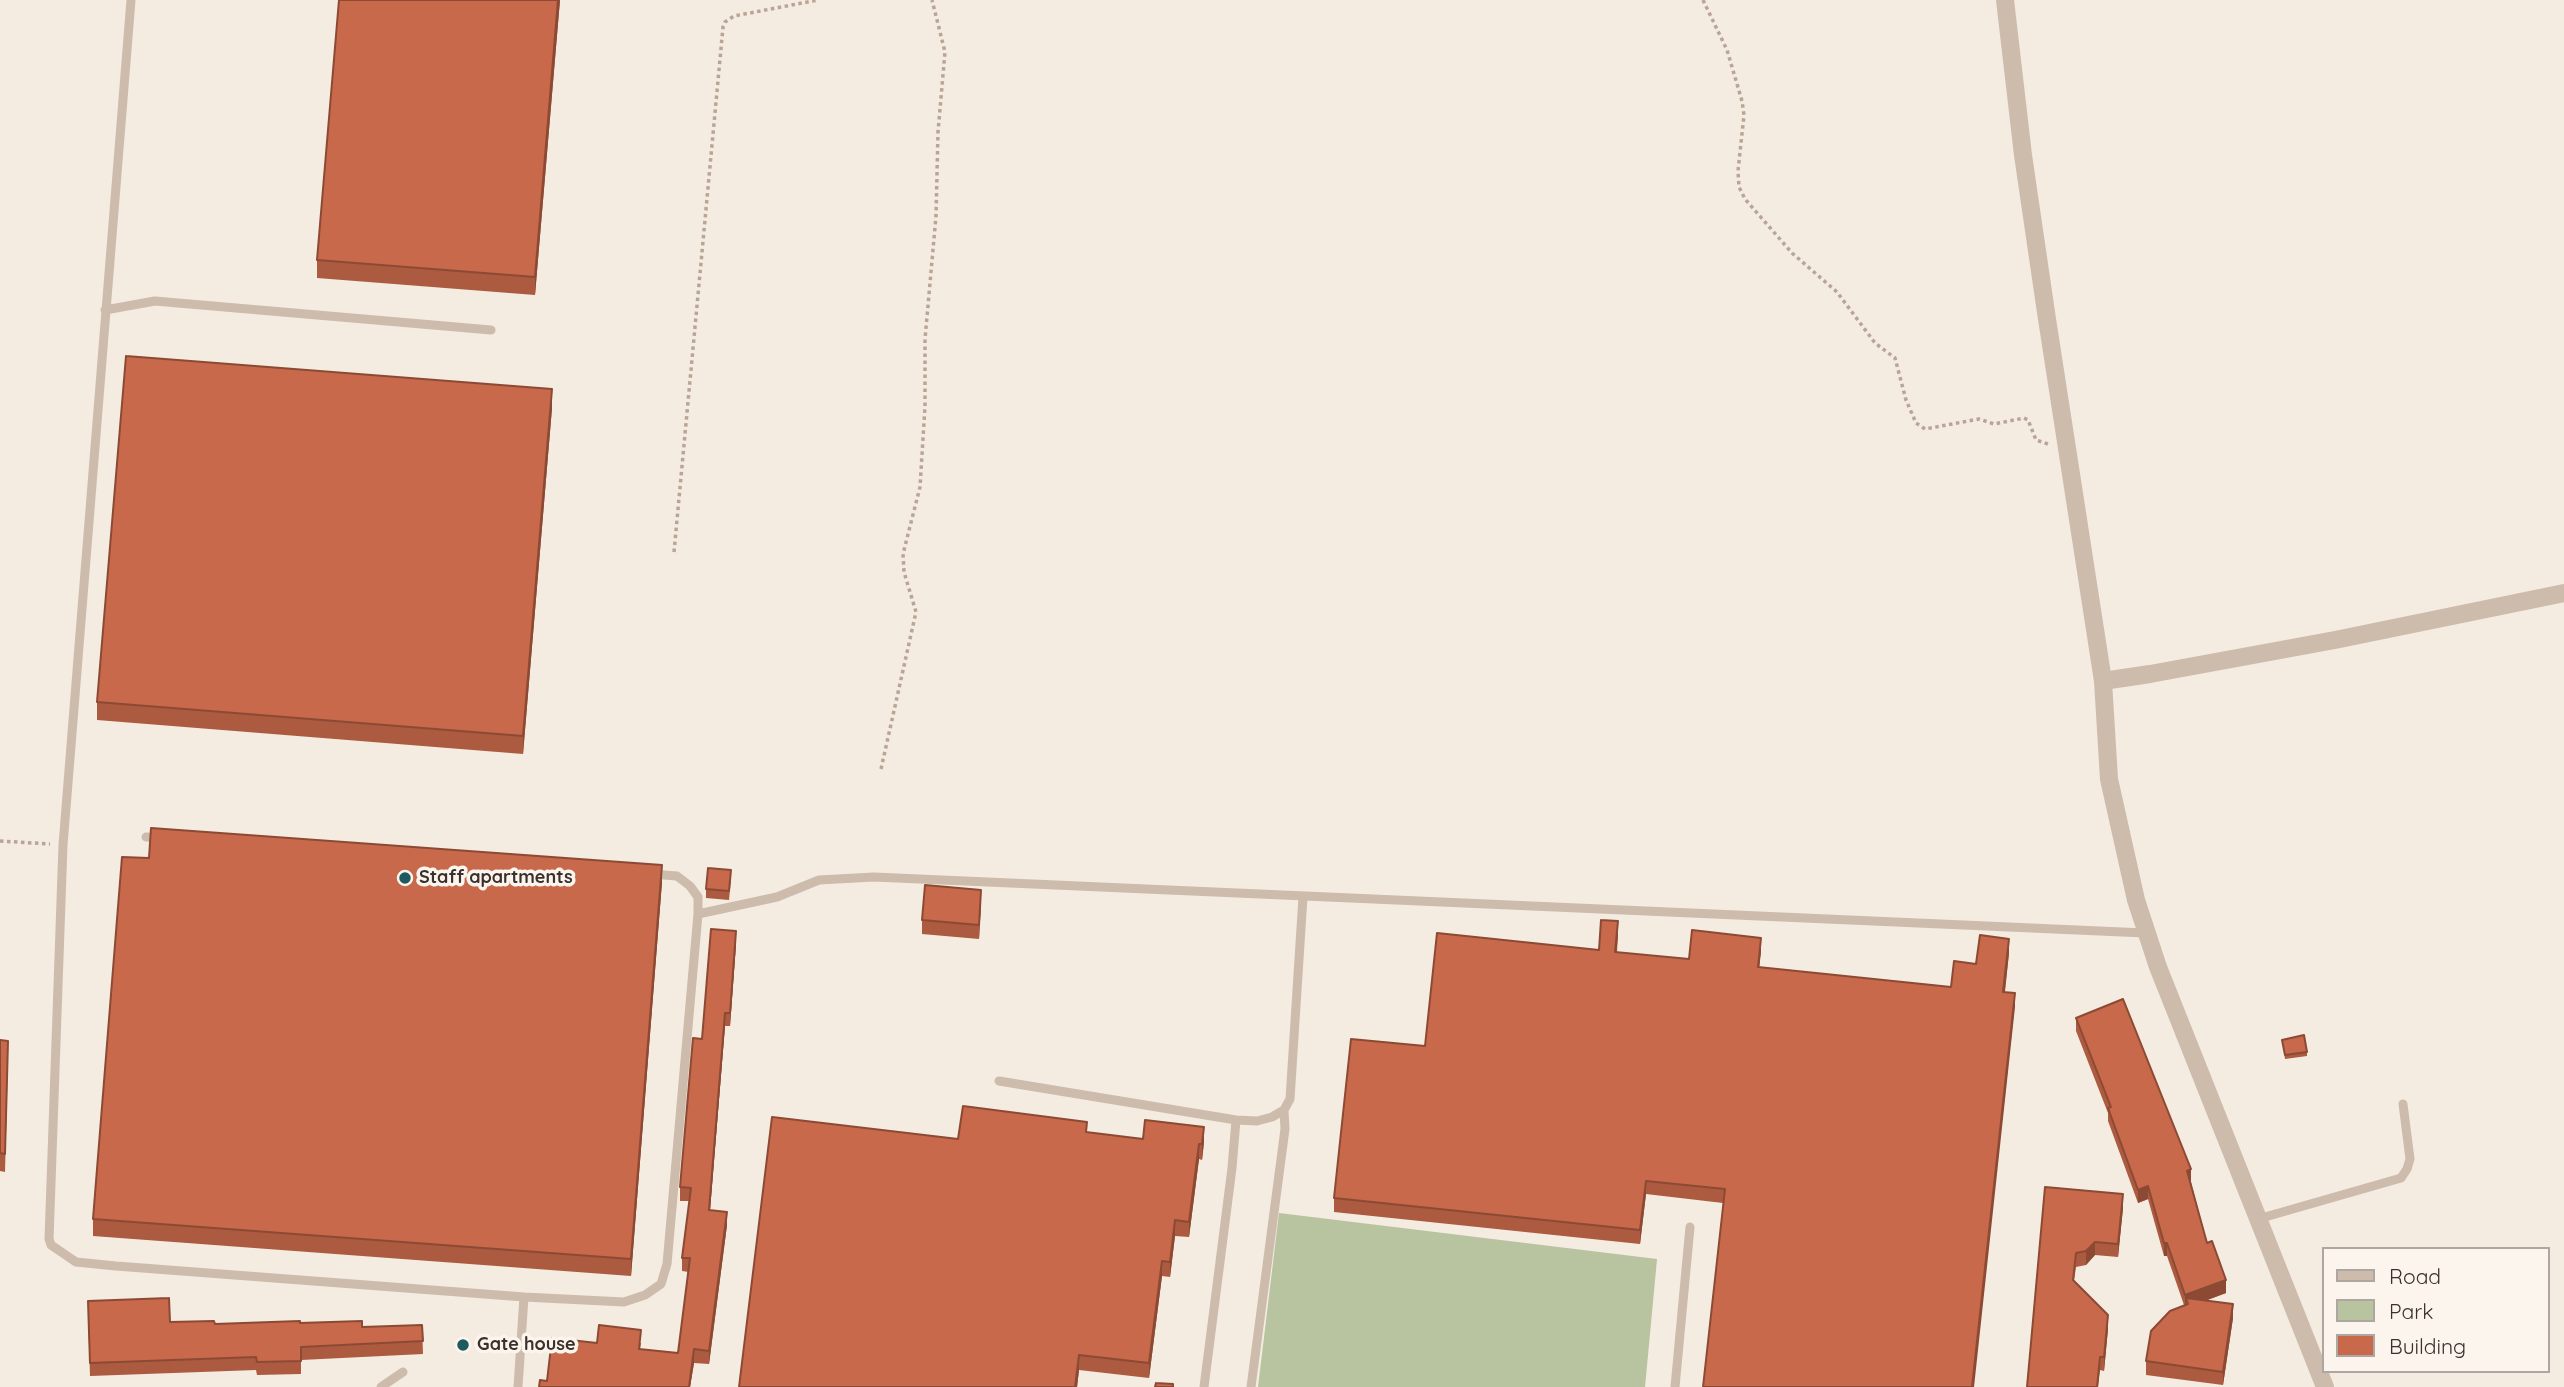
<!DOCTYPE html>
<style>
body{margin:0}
#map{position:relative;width:2564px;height:1387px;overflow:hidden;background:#f4ebe1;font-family:Quicksand,sans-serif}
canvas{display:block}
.legend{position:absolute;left:2322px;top:1247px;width:228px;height:126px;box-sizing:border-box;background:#fbf5ee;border:2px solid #aea6a0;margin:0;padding:9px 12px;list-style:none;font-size:21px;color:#3b302b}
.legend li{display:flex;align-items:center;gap:14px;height:35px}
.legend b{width:35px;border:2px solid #aea6a0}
</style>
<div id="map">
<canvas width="2564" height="1387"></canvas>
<ul class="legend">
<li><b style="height:9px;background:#cdbbac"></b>Road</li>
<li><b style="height:19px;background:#b8c4a0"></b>Park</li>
<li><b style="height:19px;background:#c8694b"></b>Building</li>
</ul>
</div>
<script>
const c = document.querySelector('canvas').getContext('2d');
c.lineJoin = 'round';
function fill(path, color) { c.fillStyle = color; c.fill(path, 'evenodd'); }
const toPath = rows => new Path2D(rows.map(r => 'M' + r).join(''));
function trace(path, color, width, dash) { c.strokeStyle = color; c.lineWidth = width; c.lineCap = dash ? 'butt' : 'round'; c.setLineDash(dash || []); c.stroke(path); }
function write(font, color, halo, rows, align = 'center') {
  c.font = font + ' Quicksand,sans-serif'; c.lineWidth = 7; c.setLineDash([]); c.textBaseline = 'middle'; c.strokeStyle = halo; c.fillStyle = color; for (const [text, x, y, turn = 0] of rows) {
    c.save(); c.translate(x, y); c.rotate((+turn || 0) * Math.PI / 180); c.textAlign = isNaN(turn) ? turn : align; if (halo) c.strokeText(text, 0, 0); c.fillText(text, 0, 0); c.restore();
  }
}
const green = toPath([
 [1279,1213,1657,1259,1645,1387,1258,1387]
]);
const path = toPath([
 [1703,0,1727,50,1742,101,1744,115,1738,171,1739,187,1745,199,1792,253,1837,292,1875,343,1895,358,1906,400,1916,423,1925,429,1979,419,1994,424,2024,418,2028,420,2036,440,2048,444],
 [674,552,723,27,725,22,734,16,818,0],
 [881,769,916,612,904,572,903,554,920,487,925,406,925,339,936,216,938,132,945,52,932,0],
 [0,841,50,844]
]);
const lane = toPath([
 [131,0,63,845,49,1239,51,1245,76,1262,116,1266,524,1297,624,1302,645,1295,661,1284,667,1264,698,914,698,897,690,886,677,876,651,874],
 [105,310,155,301,491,330],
 [146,837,162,838],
 [698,914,777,897,819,880,874,877,2145,933],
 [999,1081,1236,1120,1257,1121,1272,1117,1284,1110,1290,1099,1303,897],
 [2258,1219,2401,1178,2407,1169,2410,1159,2403,1104],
 [381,1387,403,1372],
 [518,1387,524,1297],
 [1204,1387,1232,1168,1236,1120],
 [1251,1387,1285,1129,1284,1110],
 [1675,1387,1690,1227]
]);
const street = toPath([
 [2005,0,2023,155,2047,319,2103,681,2109,779,2136,900,2158,967,2325,1387],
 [2103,681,2150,674,2335,640,2564,593]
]);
const wall = toPath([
 [560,0,535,295,317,278,317,260],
 [552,408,523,754,97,720,97,702],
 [149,858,662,882,631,1276,93,1236,93,1219],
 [731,879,729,900,706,898,706,889],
 [981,903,979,939,922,934,922,920],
 [1618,935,1617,952,1689,959,1761,951,1759,967,1951,987,1976,964,2009,953,2005,992,2015,1007,1723,1203,1646,1194,1640,1244,1334,1212,1334,1198,1425,1046,1599,950],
 [736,944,730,1026,725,1026,710,1210,727,1225,709,1364,694,1363,690,1387,539,1387,597,1343,641,1343,640,1349,678,1353,689,1272,682,1271,682,1258,689,1201,680,1201,680,1187,702,1039],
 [2076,1018,2191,1182,2207,1243,2226,1293,2205,1301,2233,1318,2223,1385,2146,1375,2146,1361,2184,1305,2167,1256,2164,1256,2148,1199,2138,1203,2108,1121,2108,1113,2076,1031],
 [0,1040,8,1059,5,1172,0,1171],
 [2282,1040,2307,1052,2307,1056,2285,1059],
 [1087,1132,1143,1139,1204,1142,1202,1160,1199,1159,1189,1237,1175,1236,1170,1277,1162,1276,1149,1378,1079,1370,1077,1387,739,1387],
 [2045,1187,2123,1208,2118,1257,2095,1255,2086,1265,2076,1267,2074,1281,2108,1329,2104,1371,2100,1370],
 [88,1314,170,1322,215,1324,300,1323,362,1327,422,1325,423,1354,301,1360,301,1374,257,1375,256,1370,90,1376]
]);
const shadedWall = toPath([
 [558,0,560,0,535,295,535,277],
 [552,389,552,408,523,754,523,736],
 [662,865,662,882,631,1276,631,1259],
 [981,890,981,903,979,939,979,925],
 [1618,921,1618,935,1615,965,1615,952],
 [736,931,736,944,730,1026,730,1013],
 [1761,938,1761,951,1758,980,1758,967],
 [2009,939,2009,953,2003,1006,2003,992],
 [2015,993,2015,1007,1974,1387,1972,1387],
 [725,1013,725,1026,709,1223,709,1210],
 [1204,1127,1204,1142,1202,1160,1202,1144],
 [1199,1144,1199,1159,1189,1237,1189,1222],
 [2191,1169,2191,1182,2187,1184,2187,1171],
 [1646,1181,1646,1194,1640,1244,1640,1230],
 [2148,1186,2148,1199,2138,1203,2138,1190],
 [2123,1194,2123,1208,2118,1257,2118,1244],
 [727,1212,727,1225,709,1364,709,1351],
 [1175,1220,1175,1236,1170,1277,1170,1262],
 [2095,1242,2095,1255,2086,1265,2086,1251],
 [2164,1243,2167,1243,2167,1256,2164,1256],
 [1162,1261,1162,1276,1149,1378,1149,1363],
 [2226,1280,2226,1293,2188,1307,2186,1298,2186,1307,2185,1308,2185,1295],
 [2233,1304,2233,1318,2223,1385,2223,1372],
 [2108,1315,2108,1329,2104,1371,2104,1357],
 [694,1349,694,1363,690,1387,689,1387],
 [1079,1355,1079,1370,1077,1387,1075,1387],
 [2100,1357,2100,1370,2098,1387,2097,1387]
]);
const building = toPath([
 [339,0,558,0,535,277,317,260,339,0],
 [126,356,552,389,523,736,97,702,126,356],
 [151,828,662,865,631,1259,93,1219,122,857,149,858,151,828],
 [708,868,731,870,729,891,706,889,708,868],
 [925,885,981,890,979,925,922,920,925,885],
 [1601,920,1618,921,1615,952,1689,959,1692,930,1761,938,1758,967,1951,987,1954,961,1976,964,1980,935,2009,939,2003,992,2015,993,1972,1387,1703,1387,1725,1189,1646,1181,1640,1230,1334,1198,1351,1039,1425,1046,1437,933,1599,950,1601,920],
 [711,929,736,931,730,1013,725,1013,709,1210,727,1212,709,1351,694,1349,689,1387,539,1387,540,1380,547,1381,552,1338,597,1343,599,1325,641,1330,639,1349,678,1353,690,1258,682,1258,691,1188,680,1187,693,1038,702,1039,711,929],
 [2123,999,2191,1169,2187,1171,2207,1243,2212,1241,2226,1280,2185,1295,2167,1243,2164,1243,2148,1186,2138,1190,2108,1108,2111,1107,2076,1018,2123,999],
 [2304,1035,2307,1052,2285,1055,2282,1040,2304,1035],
 [0,1040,8,1041,5,1154,0,1153,0,1040],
 [963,1106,1087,1122,1086,1132,1143,1139,1145,1120,1204,1127,1202,1144,1199,1144,1189,1222,1175,1220,1170,1262,1162,1261,1149,1363,1079,1355,1075,1387,739,1387,772,1117,958,1139,963,1106],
 [2045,1187,2123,1194,2118,1244,2095,1242,2086,1251,2076,1253,2073,1280,2108,1315,2104,1357,2100,1357,2097,1387,2027,1387,2045,1187],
 [169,1298,170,1322,214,1321,215,1324,300,1321,300,1323,362,1321,362,1327,422,1325,423,1341,301,1347,301,1361,257,1362,256,1357,90,1363,88,1301,169,1298],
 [2186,1298,2233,1304,2223,1372,2146,1361,2151,1331,2170,1311,2188,1304,2186,1298],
 [1156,1383,1173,1384,1173,1387,1155,1387,1156,1383]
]);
const markers = [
 [405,878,7,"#1f5a5e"],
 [463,1345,7,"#1f5a5e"]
];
const poiNames = [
 ["Staff apartments",419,878],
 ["Gate house",477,1345]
];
fill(green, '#b8c4a0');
trace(path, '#b9a596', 3.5, [3.5, 3.5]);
trace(lane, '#cdbbac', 9);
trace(street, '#cdbbac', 18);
fill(wall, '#ac5a40');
fill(shadedWall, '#8c4a34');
fill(building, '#c8694b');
trace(building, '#8c4a34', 2);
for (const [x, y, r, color] of markers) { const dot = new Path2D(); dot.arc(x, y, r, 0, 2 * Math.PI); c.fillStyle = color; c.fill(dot); trace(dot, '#fbf5ee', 2.5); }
write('bold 18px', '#3b302b', '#fbf5ee', poiNames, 'left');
</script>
